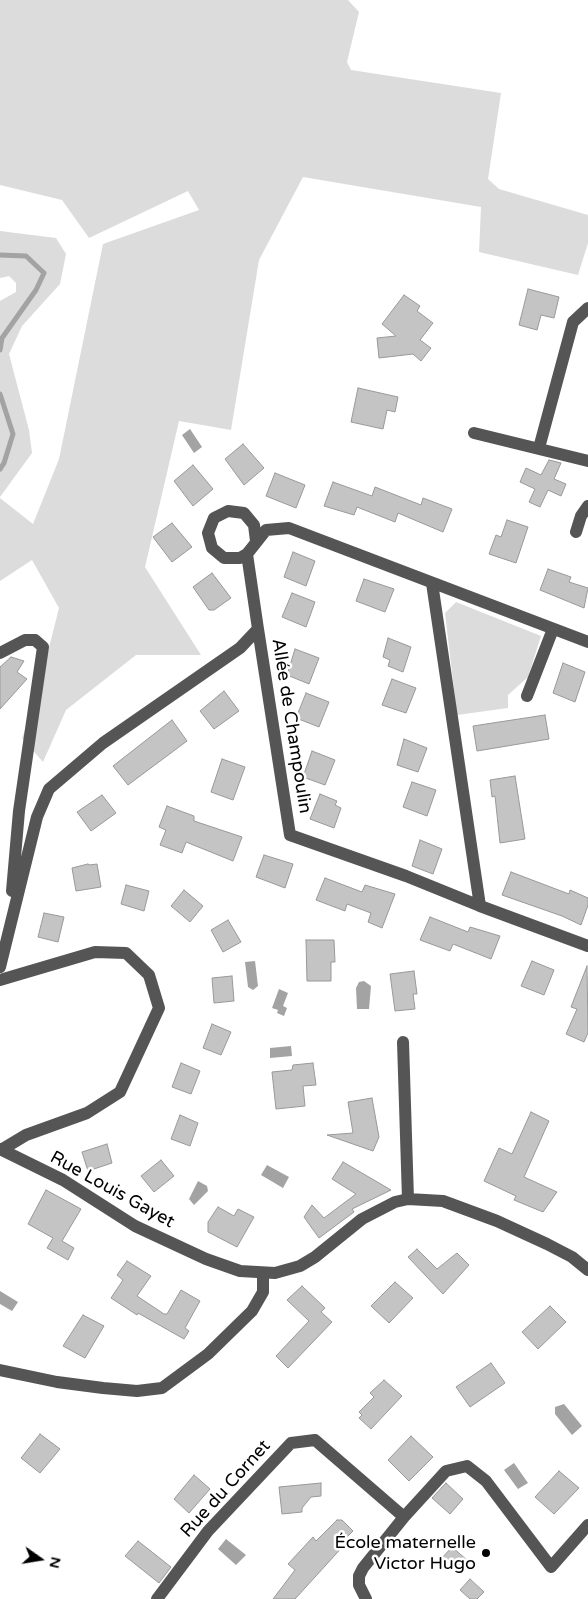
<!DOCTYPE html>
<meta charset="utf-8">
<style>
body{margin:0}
#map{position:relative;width:588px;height:1599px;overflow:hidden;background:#fff;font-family:"Varela Round",sans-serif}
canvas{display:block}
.north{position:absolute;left:15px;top:1534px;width:50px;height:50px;-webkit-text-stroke:4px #fff;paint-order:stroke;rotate:103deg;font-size:14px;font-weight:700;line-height:20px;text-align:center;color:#000}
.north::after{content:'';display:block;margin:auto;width:18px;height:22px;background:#000;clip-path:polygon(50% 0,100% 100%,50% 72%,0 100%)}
</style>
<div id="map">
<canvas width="588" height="1599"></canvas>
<div class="north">N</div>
</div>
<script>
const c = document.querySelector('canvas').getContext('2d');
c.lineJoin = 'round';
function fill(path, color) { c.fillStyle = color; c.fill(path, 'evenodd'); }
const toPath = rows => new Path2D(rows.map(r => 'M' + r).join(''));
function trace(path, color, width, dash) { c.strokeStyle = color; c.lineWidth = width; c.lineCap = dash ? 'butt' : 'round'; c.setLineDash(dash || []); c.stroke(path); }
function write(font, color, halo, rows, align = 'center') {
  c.font = font + ' "Varela Round",sans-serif'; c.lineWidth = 5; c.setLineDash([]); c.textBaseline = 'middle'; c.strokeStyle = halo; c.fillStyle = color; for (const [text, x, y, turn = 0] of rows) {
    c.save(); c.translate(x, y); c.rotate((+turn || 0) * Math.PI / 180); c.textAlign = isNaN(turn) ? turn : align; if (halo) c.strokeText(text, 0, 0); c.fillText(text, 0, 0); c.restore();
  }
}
const green = toPath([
 [0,0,348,0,359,12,347,62,351,70,501,93,488,179,499,189,588,215,588,243,578,275,479,252,481,207,303,177,259,260,231,430,179,421,145,567,201,655,136,655,66,710,43,762,22,738,36,699,59,608,32,560,0,581,0,498,33,524,59,459,103,244,199,210,188,191,89,238,62,200,0,185],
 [0,231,56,238,66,254,60,284,22,326,9,354,29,430,32,453,0,497,0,301,16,292,16,283,9,276,0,278],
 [456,602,541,636,528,677,508,695,508,708,457,715,445,613]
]);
const water = toPath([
 [190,429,202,447,194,453,182,435],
 [255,961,258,986,253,990,248,987,245,962],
 [364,981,371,986,369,1009,357,1009,356,988,359,982],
 [279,989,288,993,283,1006,287,1008,284,1016,277,1013,278,1010,272,1008],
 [291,1046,292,1056,270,1058,270,1048],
 [267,1165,289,1177,283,1188,261,1175],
 [198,1181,207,1186,208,1191,194,1205,189,1199],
 [0,1291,18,1302,12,1311,0,1304],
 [564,1404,582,1426,572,1435,555,1414,555,1407],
 [514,1463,528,1483,518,1489,504,1470],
 [226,1539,246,1555,236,1565,218,1549]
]);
const stream = toPath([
 [0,255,26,256,44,273,36,290,2,338,0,350],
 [0,394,13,434,4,463,0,469]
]);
const building = toPath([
 [528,289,559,297,554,318,541,315,537,330,519,325,528,289],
 [404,295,420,306,417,311,433,323,420,340,431,348,421,361,413,354,379,358,377,338,396,336,382,324,404,295],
 [358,388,398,397,395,412,387,410,383,429,351,422,358,388],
 [243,444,264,468,244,485,225,459,243,444],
 [549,460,561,463,554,479,566,484,561,496,548,490,540,507,529,502,535,489,520,482,526,468,541,475,549,460],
 [193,465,213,489,193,506,174,481,193,465],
 [275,473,305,485,296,508,266,496,275,473],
 [333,482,372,496,375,487,421,505,423,498,452,509,443,532,398,513,395,522,357,507,354,515,324,506,333,482],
 [507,520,528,527,516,563,489,554,496,535,501,537,507,520],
 [172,523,192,547,172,562,153,537,172,523],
 [293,552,315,561,306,586,284,577,293,552],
 [548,569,571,577,569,582,588,588,584,608,540,590,548,569],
 [212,573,231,598,214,610,209,610,193,587,212,573],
 [364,579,394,589,385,612,356,601,364,579],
 [292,593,315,602,306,627,282,617,292,593],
 [388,638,411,647,403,672,388,666,390,660,383,657,388,638],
 [295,649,319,658,309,684,287,675,295,649],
 [11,657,24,661,17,672,27,679,0,709,0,667,11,657],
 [563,663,585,672,575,702,553,693,563,663],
 [392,679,416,688,406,713,382,705,392,679],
 [224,691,239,711,214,729,200,711,224,691],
 [306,693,329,702,319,727,296,718,306,693],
 [545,715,549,739,477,751,473,726,545,715],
 [172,720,187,741,128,785,113,766,172,720],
 [404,739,427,748,418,772,397,765,404,739],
 [312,751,335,760,325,785,303,777,312,751],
 [222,759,245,767,233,800,211,792,222,759],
 [515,776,525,839,500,843,495,796,492,797,490,780,515,776],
 [412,782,436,790,427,816,403,807,412,782],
 [320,794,337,801,335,805,341,808,334,828,310,819,320,794],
 [102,795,116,813,91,831,77,812,102,795],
 [167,806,194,816,194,821,242,837,233,861,186,842,182,853,160,845,166,830,159,827,167,806],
 [420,840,442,849,433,874,412,866,420,840],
 [264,855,293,864,285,888,256,877,264,855],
 [88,864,89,865,97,864,101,887,76,891,72,868,88,864],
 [511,872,569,894,570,890,588,898,588,905,581,925,562,916,502,895,511,872],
 [325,878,362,892,365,885,395,894,382,928,368,922,371,913,347,904,345,911,316,900,325,878],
 [126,885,149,891,144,911,121,904,126,885],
 [184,890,203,906,190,922,171,906,184,890],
 [44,913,64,917,58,942,38,937,44,913],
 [430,917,468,932,470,927,500,936,491,959,453,944,450,951,420,940,430,917],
 [228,920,241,942,223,952,211,930,228,920],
 [306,940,334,940,335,962,331,962,331,981,307,981,306,940],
 [532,961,554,970,544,995,521,986,532,961],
 [587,966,588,1033,584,1042,566,1034,577,1009,571,1007,587,966],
 [414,971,417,994,413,994,415,1009,395,1011,390,974,414,971],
 [232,976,234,1001,214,1003,212,978,232,976],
 [212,1024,231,1032,221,1055,203,1048,212,1024],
 [181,1063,200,1071,191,1094,172,1087,181,1063],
 [313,1063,316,1085,303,1086,305,1106,276,1109,272,1072,292,1070,293,1065,313,1063],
 [372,1098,379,1137,373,1151,327,1135,353,1133,348,1102,372,1098],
 [531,1112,549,1121,524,1177,557,1192,543,1212,514,1200,516,1196,484,1181,499,1148,512,1154,531,1112],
 [180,1115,198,1123,190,1146,171,1139,180,1115],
 [107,1144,112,1163,88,1171,82,1152,107,1144],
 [161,1160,174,1176,154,1192,141,1176,161,1160],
 [343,1162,391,1190,352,1209,354,1212,319,1238,304,1217,312,1205,324,1218,356,1194,332,1179,343,1162],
 [46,1190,81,1209,62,1241,74,1248,68,1260,47,1248,53,1238,28,1224,46,1190],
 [218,1207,234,1216,238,1209,254,1217,237,1247,208,1232,208,1222,218,1207],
 [417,1249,437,1269,457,1253,469,1265,443,1294,408,1257,417,1249],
 [127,1261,151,1276,137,1296,164,1314,167,1314,181,1290,200,1301,185,1328,189,1331,184,1339,138,1313,137,1315,111,1298,123,1280,117,1275,127,1261],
 [395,1282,413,1298,389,1323,371,1306,395,1282],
 [302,1286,325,1308,321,1312,332,1322,288,1368,276,1356,309,1321,287,1300,302,1286],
 [550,1306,566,1322,538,1349,522,1332,550,1306],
 [83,1315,104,1326,85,1358,63,1346,83,1315],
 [491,1363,505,1383,470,1407,456,1387,491,1363],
 [384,1380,402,1396,371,1429,359,1418,362,1415,359,1412,374,1397,370,1393,384,1380],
 [40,1434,60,1449,40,1473,21,1458,40,1434],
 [411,1436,433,1457,409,1481,388,1460,411,1436],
 [559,1471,579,1488,554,1514,535,1497,559,1471],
 [194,1475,210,1489,189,1513,174,1499,194,1475],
 [321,1483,321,1496,311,1497,302,1508,302,1512,282,1514,279,1487,321,1483],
 [446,1483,463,1499,450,1514,432,1498,446,1483],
 [337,1520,342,1520,353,1531,344,1540,346,1543,295,1599,273,1599,295,1570,288,1564,313,1537,316,1541,337,1520],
 [138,1541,171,1567,159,1583,125,1556,138,1541],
 [452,1547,467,1560,457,1571,442,1558,452,1547],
 [470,1579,484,1592,477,1599,470,1599,460,1590,470,1579]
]);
const minor = toPath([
 [474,433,588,461],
 [539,448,573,322,588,308],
 [576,532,581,516,588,506],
 [247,554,240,558,224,558,212,548,208,533,214,518,228,511,244,513,254,525,256,541],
 [432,583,480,906,588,946],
 [258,629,290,835,406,876,480,906],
 [0,653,25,640,35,640,43,647,19,811,12,891],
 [527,696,553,629],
 [0,967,37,817,49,789,103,743,240,648,258,629,247,554,266,530,289,528,588,642],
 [0,980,95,952,126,953,149,975,159,1008,120,1092,87,1113,26,1135,1,1150],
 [403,1042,408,1199],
 [0,1149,63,1180,135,1226,206,1259,240,1271,275,1273,300,1266,315,1257,362,1219,395,1202,408,1199,443,1201,497,1221,547,1244,572,1257,588,1270],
 [0,1370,57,1382,103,1388,137,1391,162,1388,208,1354,252,1311,263,1292,263,1273],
 [157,1599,208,1531,291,1443,315,1440,404,1517],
 [366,1599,359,1585,359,1576,363,1568,404,1517,446,1471,467,1466,486,1481,551,1567,588,1525]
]);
const markers = [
 [486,1553,5,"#000"]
];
const streetNames = [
 ["Allée de Champoulin",291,726,81],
 ["Rue Louis Gayet",112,1190,29],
 ["Rue du Cornet",226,1489,-48]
];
const poiNames = [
 ["École maternelle",476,1543],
 ["Victor Hugo",476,1564]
];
fill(green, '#dcdcdc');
fill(water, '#a3a3a3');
trace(stream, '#a3a3a3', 5);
fill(building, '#c4c4c4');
trace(building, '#999', 1);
trace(minor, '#555', 12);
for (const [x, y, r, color] of markers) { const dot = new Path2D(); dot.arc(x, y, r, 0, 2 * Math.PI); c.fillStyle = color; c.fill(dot); trace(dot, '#fff', 2); }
write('18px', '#000', '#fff', streetNames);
write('18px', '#000', '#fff', poiNames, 'right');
</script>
